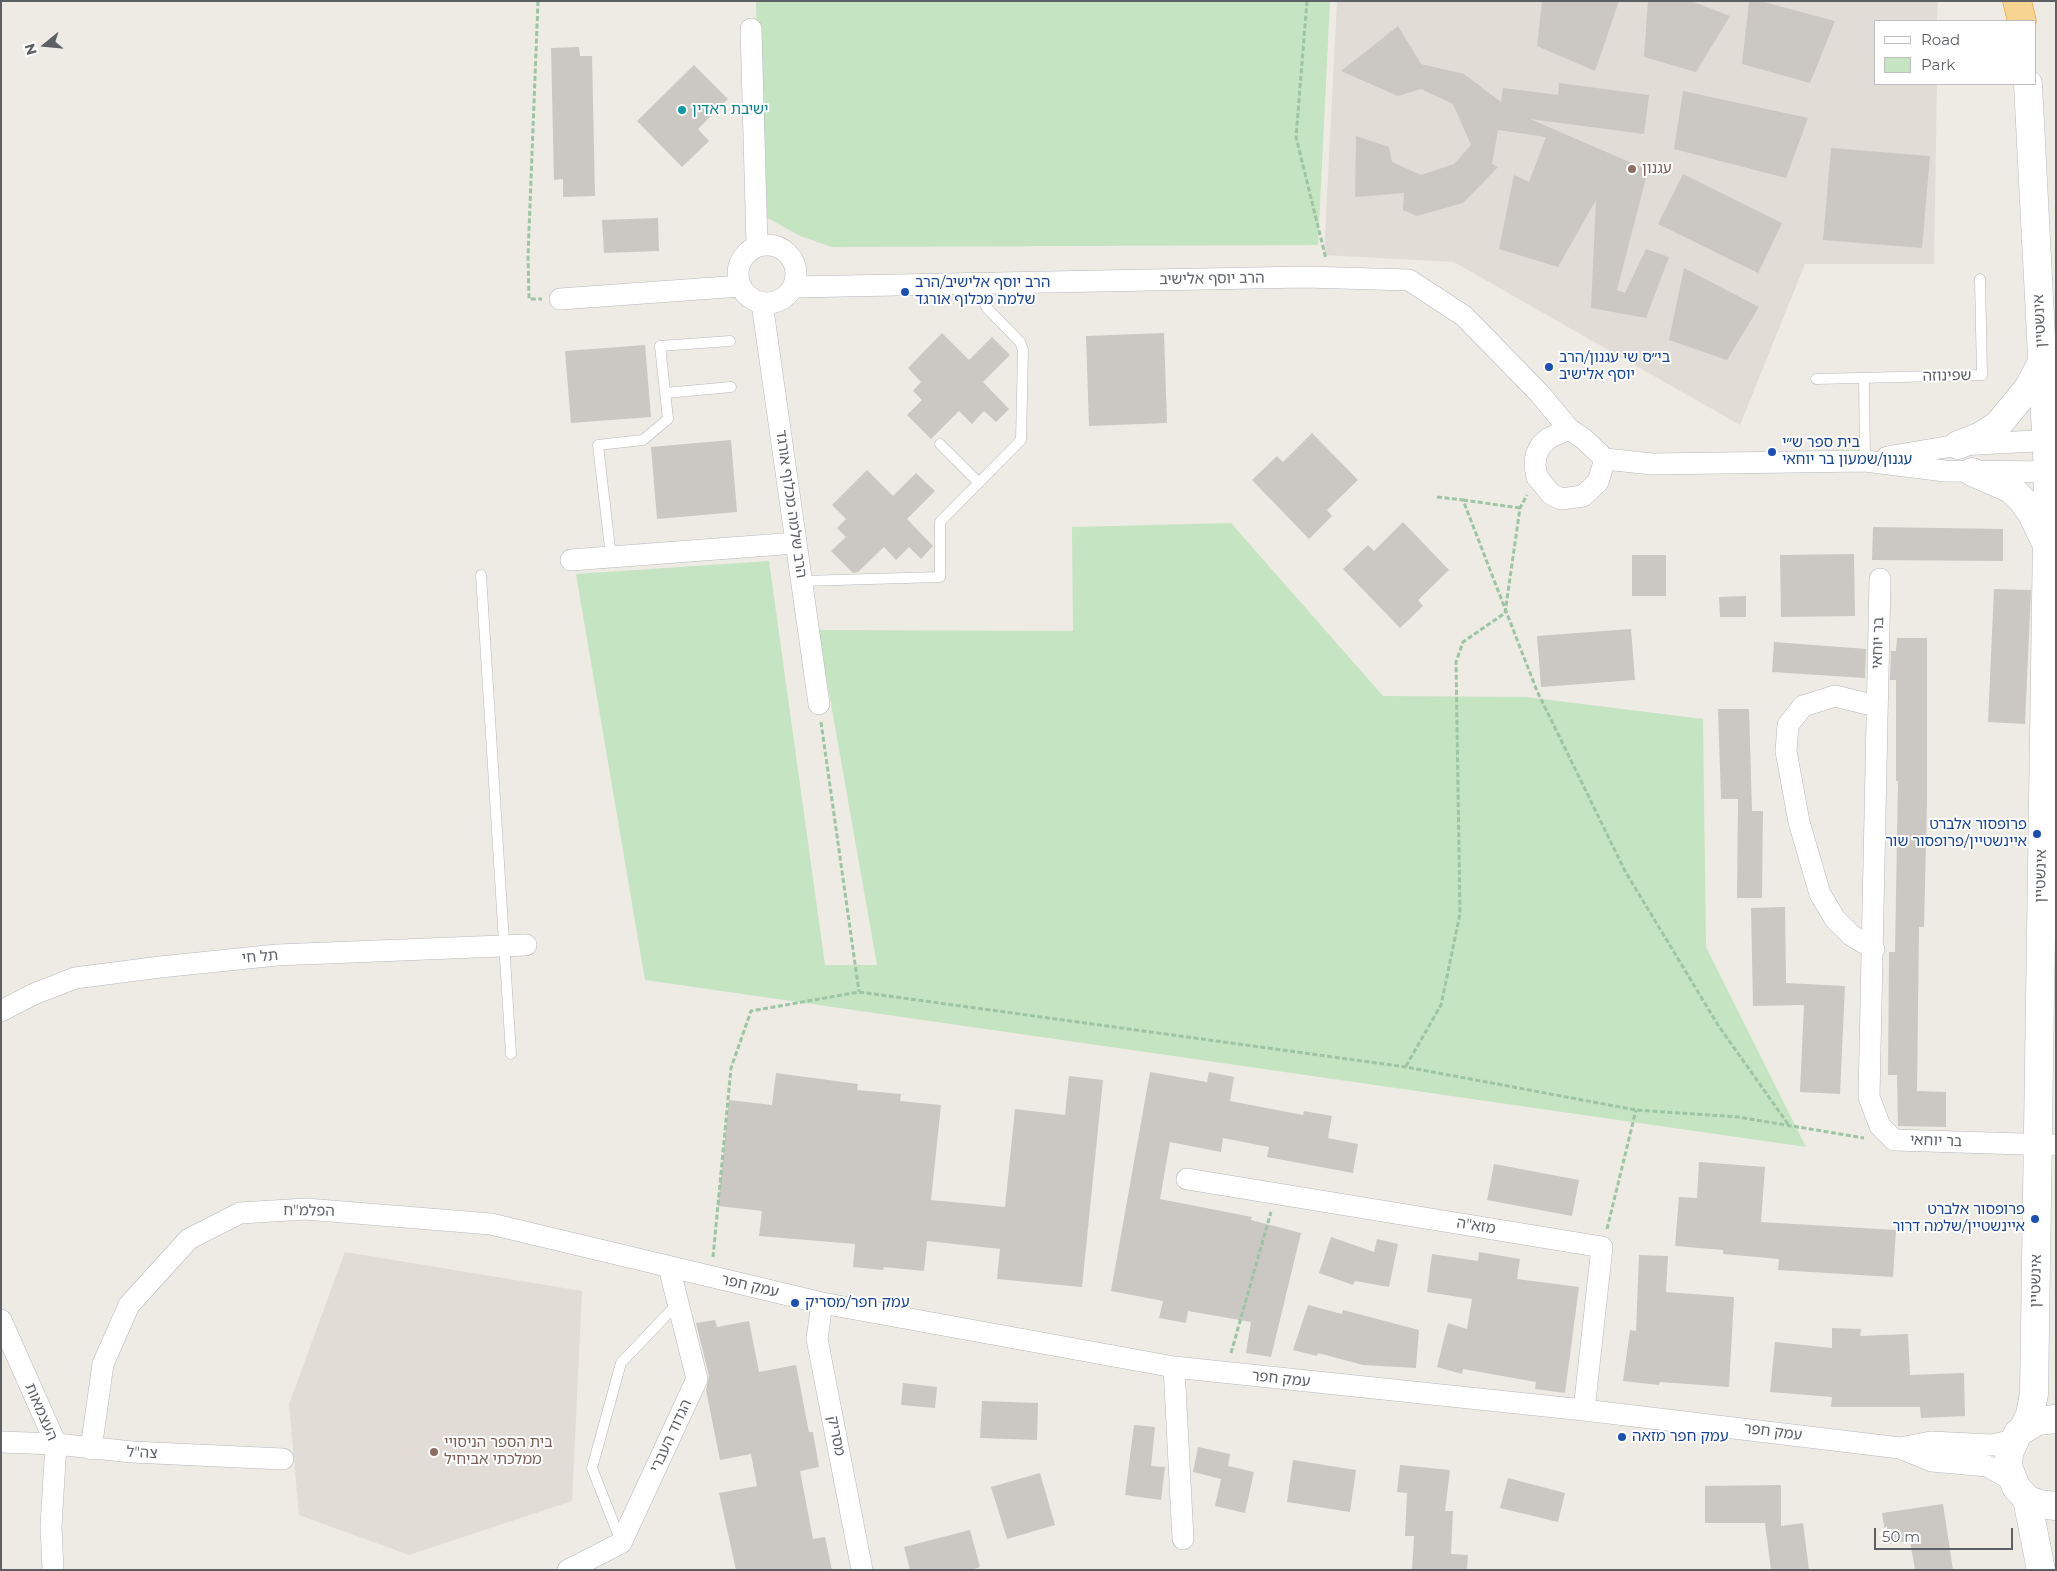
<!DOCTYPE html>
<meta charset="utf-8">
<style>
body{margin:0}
#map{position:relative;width:2057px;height:1571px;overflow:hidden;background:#eeebe4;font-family:Montserrat,sans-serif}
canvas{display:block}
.frame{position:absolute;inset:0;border:2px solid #5c6064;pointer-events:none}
.legend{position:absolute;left:1874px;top:20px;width:162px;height:65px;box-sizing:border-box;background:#fff;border:1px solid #bebfc1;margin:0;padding:6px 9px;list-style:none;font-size:15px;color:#5c6064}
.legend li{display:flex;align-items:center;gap:10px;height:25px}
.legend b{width:25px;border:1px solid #bebfc1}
.north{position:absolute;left:20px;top:20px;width:50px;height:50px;-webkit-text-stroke:4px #fff;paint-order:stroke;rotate:253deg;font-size:14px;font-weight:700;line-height:20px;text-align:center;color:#5c6064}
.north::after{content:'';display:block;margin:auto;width:18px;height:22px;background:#5c6064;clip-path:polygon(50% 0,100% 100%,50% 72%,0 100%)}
.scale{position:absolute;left:1874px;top:1528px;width:139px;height:22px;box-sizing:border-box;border:2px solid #5c6064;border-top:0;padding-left:6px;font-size:15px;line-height:18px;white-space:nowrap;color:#5c6064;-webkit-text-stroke:4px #fff;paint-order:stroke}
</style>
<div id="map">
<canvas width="2057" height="1571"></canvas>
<div class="frame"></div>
<ul class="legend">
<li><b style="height:6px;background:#fff"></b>Road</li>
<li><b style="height:14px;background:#c5e4c2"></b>Park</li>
</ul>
<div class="north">N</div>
<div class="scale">50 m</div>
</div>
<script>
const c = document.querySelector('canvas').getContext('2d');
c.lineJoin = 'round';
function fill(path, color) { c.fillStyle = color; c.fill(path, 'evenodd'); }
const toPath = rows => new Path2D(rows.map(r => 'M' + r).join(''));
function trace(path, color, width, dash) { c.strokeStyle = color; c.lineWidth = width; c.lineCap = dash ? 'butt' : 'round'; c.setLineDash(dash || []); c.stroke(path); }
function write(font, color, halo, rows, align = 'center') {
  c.font = font + ' Montserrat,"Noto Sans Hebrew",sans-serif'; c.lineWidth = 4; c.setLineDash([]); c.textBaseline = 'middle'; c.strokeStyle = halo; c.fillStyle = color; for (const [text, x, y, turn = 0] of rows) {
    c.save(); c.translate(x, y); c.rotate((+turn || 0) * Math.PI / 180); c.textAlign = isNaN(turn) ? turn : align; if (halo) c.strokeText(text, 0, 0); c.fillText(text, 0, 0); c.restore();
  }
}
const education = toPath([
 [1337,1,1938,1,1937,21,1876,21,1876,84,1937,84,1934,264,1805,264,1740,425,1454,262,1324,255],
 [345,1252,582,1291,572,1501,409,1555,299,1515,289,1404]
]);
const green = toPath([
 [756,1,1330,1,1318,245,832,247,800,236,759,213],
 [1231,523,1383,696,1526,697,1703,719,1706,947,1806,1147,645,980,576,574,769,561,825,965,877,965,818,630,1073,631,1072,527]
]);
const building = toPath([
 [1542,1,1619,1,1595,71,1537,46],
 [1648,1,1691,1,1730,16,1696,72,1644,57],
 [1749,1,1760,1,1835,21,1810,83,1742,64],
 [1398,26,1421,64,1464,74,1501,102,1503,88,1558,95,1559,83,1649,95,1644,134,1530,119,1648,170,1617,290,1625,293,1646,249,1669,257,1646,318,1591,308,1596,200,1558,267,1499,249,1514,175,1529,182,1546,137,1498,130,1492,164,1498,167,1463,203,1417,216,1403,210,1404,193,1355,197,1356,136,1389,147,1392,162,1421,175,1454,164,1471,145,1453,104,1421,89,1398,96,1341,71],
 [579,47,580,56,592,56,595,196,563,197,563,179,554,180,551,48],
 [694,65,728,99,698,129,709,141,682,167,637,121],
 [1683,91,1808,118,1786,178,1674,149],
 [1831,148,1930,156,1922,248,1823,240],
 [1683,174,1782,223,1758,273,1658,224],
 [658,218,659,251,604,253,602,220],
 [1684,268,1759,307,1727,360,1669,340],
 [942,333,969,360,992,337,1010,355,983,382,1009,409,996,422,984,411,972,424,959,411,931,439,907,415,922,400,913,391,921,382,908,368],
 [1164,333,1167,423,1089,426,1086,336],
 [645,345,651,417,571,423,565,351],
 [1312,433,1358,480,1327,510,1332,516,1309,539,1252,480,1277,456,1283,462],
 [731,440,737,512,657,519,651,447],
 [867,470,893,496,916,473,935,491,907,519,933,546,921,559,909,547,896,560,884,547,858,572,853,573,831,551,846,537,837,528,846,519,832,505],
 [1403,522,1449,570,1418,600,1423,606,1400,628,1343,569,1368,545,1374,551],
 [1873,527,2003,529,2003,561,1872,560],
 [1854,554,1855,616,1781,617,1780,555],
 [1632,555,1666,555,1666,596,1632,596],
 [1994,589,2031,590,2025,724,1988,722],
 [1746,596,1746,617,1720,617,1719,597],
 [1631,629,1635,680,1541,687,1537,636],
 [1897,638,1927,638,1927,801,1924,927,1919,927,1917,1091,1946,1092,1946,1127,1898,1126,1897,1075,1888,1075,1889,952,1895,952,1898,781,1896,781,1896,680,1890,680,1891,651,1896,651],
 [1774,642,1866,649,1865,678,1772,672],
 [1718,709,1749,709,1752,811,1763,811,1762,898,1737,898,1738,799,1721,799],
 [1785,907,1786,983,1845,986,1840,1094,1800,1092,1804,1005,1753,1006,1751,908],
 [1150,1072,1207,1082,1209,1072,1234,1077,1230,1101,1303,1115,1304,1111,1332,1116,1328,1138,1358,1144,1353,1173,1267,1157,1269,1147,1223,1138,1221,1152,1170,1142,1160,1199,1252,1217,1251,1220,1301,1233,1271,1357,1246,1353,1251,1322,1188,1311,1186,1323,1159,1318,1163,1301,1111,1291],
 [776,1073,858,1084,857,1090,901,1094,900,1101,941,1105,931,1200,1005,1207,1015,1109,1065,1115,1069,1076,1103,1080,1082,1287,997,1279,1000,1249,927,1241,924,1271,884,1267,883,1270,853,1267,855,1244,759,1236,762,1211,718,1206,729,1100,772,1105],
 [1699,1162,1765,1167,1761,1222,1896,1230,1893,1277,1778,1270,1779,1259,1723,1254,1723,1250,1675,1246,1679,1197,1697,1198],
 [1494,1164,1579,1180,1572,1216,1487,1200],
 [1331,1237,1374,1252,1377,1239,1398,1244,1389,1287,1355,1281,1353,1285,1319,1273],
 [1479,1252,1520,1259,1517,1279,1579,1287,1565,1393,1535,1389,1536,1382,1463,1369,1462,1374,1437,1367,1448,1323,1467,1329,1472,1299,1427,1292,1432,1254,1478,1261],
 [1639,1255,1668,1256,1666,1292,1734,1297,1729,1387,1660,1382,1659,1385,1623,1381,1630,1330,1636,1331],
 [1308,1305,1342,1314,1343,1310,1419,1330,1416,1368,1363,1365,1318,1353,1317,1356,1293,1350],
 [715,1320,717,1327,749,1321,759,1372,796,1365,809,1432,813,1432,819,1467,800,1471,813,1539,825,1537,832,1570,736,1570,719,1493,757,1486,751,1454,720,1460,706,1390,709,1376,696,1323],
 [1832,1328,1861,1329,1860,1336,1908,1334,1910,1375,1964,1373,1965,1416,1921,1418,1920,1407,1831,1407,1832,1397,1770,1392,1775,1342,1832,1348],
 [903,1383,937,1387,935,1408,901,1405],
 [982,1401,1038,1403,1037,1440,980,1438],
 [1134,1425,1155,1427,1151,1466,1165,1467,1161,1500,1125,1495],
 [1198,1447,1230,1454,1228,1466,1254,1472,1245,1513,1215,1506,1221,1479,1193,1472],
 [1293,1460,1356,1470,1350,1512,1287,1502],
 [1400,1465,1450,1470,1445,1511,1453,1511,1451,1554,1468,1555,1467,1570,1412,1570,1414,1536,1405,1536,1407,1493,1397,1492],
 [1040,1473,1055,1525,1007,1539,991,1487],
 [1508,1478,1565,1493,1558,1522,1500,1508],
 [1781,1485,1781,1526,1803,1523,1809,1570,1771,1570,1765,1523,1705,1523,1705,1486],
 [1943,1504,1953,1570,1915,1570,1910,1541,1887,1544,1882,1513],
 [970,1530,980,1567,971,1570,910,1570,904,1547]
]);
const path = toPath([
 [538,1,528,256,529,299,542,299],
 [1307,1,1296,137,1326,259],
 [1437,497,1463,500,1537,691,1625,871,1718,1025,1790,1127],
 [1463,500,1520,508],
 [821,722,859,992],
 [1406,1066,1441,1005,1460,914,1456,662,1463,642,1505,613,1520,508,1527,495],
 [1607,1229,1636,1110],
 [713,1257,731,1068,751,1011,859,992,1406,1067,1636,1110,1738,1117,1864,1138],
 [1231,1353,1271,1212]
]);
const service = toPath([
 [1864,378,1865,461],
 [1816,379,1982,375,1980,279],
 [665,393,731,387],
 [940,444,979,483],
 [611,557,598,445,643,440,668,419,660,346,730,341],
 [481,575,511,1054],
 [802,581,940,577,940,522,1021,440,1023,350,1020,342,987,308,983,300,981,283],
 [621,1542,592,1468,621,1363,678,1303]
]);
const minor = toPath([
 [751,29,757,245],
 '738 274a29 29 0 1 1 58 0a29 29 0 1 1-58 0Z',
 [794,287,1305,277,1409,280,1464,316,1540,394,1569,429,1584,439,1605,459],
 [560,299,741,286],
 [762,303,819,704],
 [1569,429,1549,438,1541,445,1536,455,1535,466,1537,477,1551,494,1561,499,1583,496,1598,482,1605,459],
 [1887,457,1958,445,2056,440],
 [1605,459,1652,464,1865,461,1945,471,2056,472],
 [571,560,796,543],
 [1880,579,1869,1097,1880,1126,1894,1140,2056,1145],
 [1874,949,1851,935,1835,919,1820,894,1799,822,1786,751,1788,725,1803,706,1835,696,1876,706],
 [1,1011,34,994,75,978,160,967,277,955,526,945],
 [1187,1179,1602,1247,1584,1410],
 [822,1303,817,1339,862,1570],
 [1,1320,56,1444,51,1526,53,1570],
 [1174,1367,1183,1539],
 [1,1442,56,1444,132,1452,283,1459],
 [1900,1448,1931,1442,1992,1445,2014,1440],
 [91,1449,103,1364,129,1305,189,1239,240,1213,306,1209,491,1224,822,1303,1174,1367,1584,1410,1900,1448,1932,1461,1987,1466,2012,1480],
 [568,1570,621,1543,697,1379,669,1267]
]);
const secondary = toPath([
 [1958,445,1981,436,1998,425,2029,387,2043,360],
 [1972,472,2011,489,2023,501,2032,514,2045,541],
 [2056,1419,2037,1421,2018,1433,2009,1453,2008,1466,2016,1487,2027,1499,2038,1504,2056,1506],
 [2024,1427,2030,1415,2034,1394,2048,472,2028,84],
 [2027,1499,2041,1570]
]);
const motorway = toPath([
 [2017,1,2022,21]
]);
const markers = [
 [682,110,5,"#0f9aa8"],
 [1632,169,5,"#8d6e63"],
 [905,292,5,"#1a4fb4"],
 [1549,367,5,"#1a4fb4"],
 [1772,452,5,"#1a4fb4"],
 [2037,834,5,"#1a4fb4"],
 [2035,1219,5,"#1a4fb4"],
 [795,1303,5,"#1a4fb4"],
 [1622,1437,5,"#1a4fb4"],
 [434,1452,5,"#8d6e63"]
];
const cultureNames = [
 ["ישיבת ראדין",692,110]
];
const educationNames = [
 ["עגנון",1642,169],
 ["בית הספר הניסויי",444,1443],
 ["ממלכתי אביחיל",444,1460]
];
const streetNames = [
 ["הרב יוסף אלישיב",1212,279,-1],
 ["אינשטיין",2040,321,-93],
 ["שפינוזה",1947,376,-1],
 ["הרב שלמה מכלוף אורגד",791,504,82],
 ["בר יוחאי",1878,643,-88],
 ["אינשטיין",2041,876,-89],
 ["תל חי",260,957,-5],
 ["בר יוחאי",1936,1141,2],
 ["הפלמ\"ח",309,1211,1],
 ["מזא\"ה",1476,1226,9],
 ["אינשטיין",2036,1281,-89],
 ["עמק חפר",750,1286,13],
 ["עמק חפר",1281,1379,6],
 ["העצמאות",41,1412,67],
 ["עמק חפר",1773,1432,7],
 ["הגדוד העברי",671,1436,-65],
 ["מסריק",836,1436,79],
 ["צה\"ל",142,1453,3]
];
const transitNames = [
 ["הרב יוסף אלישיב/הרב",915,283],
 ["שלמה מכלוף אורגד",915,300],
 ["בי״ס שי עגנון/הרב",1559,358],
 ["יוסף אלישיב",1559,375],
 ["בית ספר ש״י",1782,443],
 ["עגנון/שמעון בר יוחאי",1782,460],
 ["פרופסור אלברט",2027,825,"right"],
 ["איינשטיין/פרופסור שור",2027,842,"right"],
 ["פרופסור אלברט",2025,1210,"right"],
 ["איינשטיין/שלמה דרור",2025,1227,"right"],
 ["עמק חפר/מסריק",805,1303],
 ["עמק חפר מזאה",1632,1437]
];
fill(education, '#e1dcd5');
fill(green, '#c5e4c2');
fill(building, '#cbc7c3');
trace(service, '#b4b7ba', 11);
trace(minor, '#b4b7ba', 22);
trace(secondary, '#b6b9bd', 29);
trace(motorway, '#e58d0d', 29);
trace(path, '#9cc5a4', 3, [5, 2.5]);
trace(service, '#fff', 10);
trace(minor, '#fff', 21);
trace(secondary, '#fff', 28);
trace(motorway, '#f7d492', 28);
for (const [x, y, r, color] of markers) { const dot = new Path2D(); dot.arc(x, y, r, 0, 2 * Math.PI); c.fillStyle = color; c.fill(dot); trace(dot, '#fff', 2); }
write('15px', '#0d838f', '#fff', cultureNames, 'left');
write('15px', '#785e54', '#fff', educationNames, 'left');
write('15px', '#5c6064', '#fff', streetNames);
write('15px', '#164399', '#fff', transitNames, 'left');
</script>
